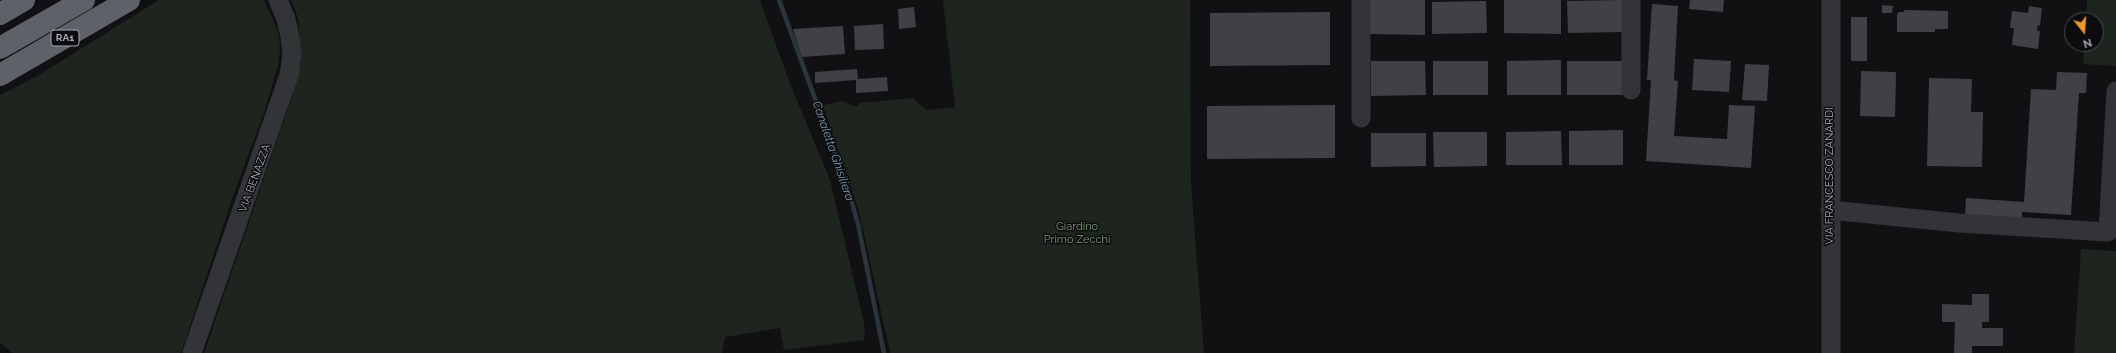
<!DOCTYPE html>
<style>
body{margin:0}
#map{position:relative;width:2116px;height:353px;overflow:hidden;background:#111113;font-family:Raleway,sans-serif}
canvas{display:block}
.north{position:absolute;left:2064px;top:12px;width:40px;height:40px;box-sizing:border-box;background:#0c0c0e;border:1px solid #484b50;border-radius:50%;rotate:163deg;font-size:11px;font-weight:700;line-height:16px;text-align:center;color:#a3a9b3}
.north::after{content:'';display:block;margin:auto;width:14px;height:18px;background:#ef982d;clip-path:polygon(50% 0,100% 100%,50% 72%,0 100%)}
</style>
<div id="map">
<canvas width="2116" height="353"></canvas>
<div class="north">N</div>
</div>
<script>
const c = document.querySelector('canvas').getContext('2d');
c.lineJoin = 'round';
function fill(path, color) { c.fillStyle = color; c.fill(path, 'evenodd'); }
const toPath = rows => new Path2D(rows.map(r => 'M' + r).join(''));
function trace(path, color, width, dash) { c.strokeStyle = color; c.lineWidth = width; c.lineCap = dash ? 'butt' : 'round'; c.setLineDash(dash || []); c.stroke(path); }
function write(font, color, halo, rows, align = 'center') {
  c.font = font + ' Raleway,sans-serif'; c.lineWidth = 3; c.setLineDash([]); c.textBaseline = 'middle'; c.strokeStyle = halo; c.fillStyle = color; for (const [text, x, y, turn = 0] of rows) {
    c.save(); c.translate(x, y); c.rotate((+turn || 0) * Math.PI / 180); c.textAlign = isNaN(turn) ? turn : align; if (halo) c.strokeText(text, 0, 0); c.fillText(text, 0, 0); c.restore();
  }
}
const green = toPath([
 [159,0,264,0,278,31,280,46,279,62,264,113,232,199,181,353,12,353,0,343,0,95,39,75],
 [291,0,760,0,789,81,830,180,861,310,865,328,864,340,784,350,780,328,725,337,722,353,204,353,292,97,301,60,298,18],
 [943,0,1190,0,1191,184,1204,353,890,353,859,211,823,105,843,101,857,107,861,103,913,98,926,110,955,107],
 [2087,0,2116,0,2116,66,2083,64,2084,44,2096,44,2096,20,2086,20],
 [2081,249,2116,251,2116,353,2074,353]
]);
const stream = toPath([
 [779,0,848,189,858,224,884,353]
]);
const building = toPath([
 [1369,0,1425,0,1425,35,1369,34],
 [1504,0,1561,0,1561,34,1504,33],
 [1622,0,1622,32,1568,33,1567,1],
 [1690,0,1724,0,1723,12,1689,9],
 [1486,1,1487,33,1432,34,1432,2],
 [1652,4,1678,6,1674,80,1678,81,1674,136,1727,139,1729,105,1755,106,1751,168,1646,161,1651,80,1647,80],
 [1882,5,1893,6,1892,13,1882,13],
 [2029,6,2042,8,2040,26,2038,25,2037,31,2040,31,2038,49,2012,45,2014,28,2010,28,2012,11,2028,13],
 [914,7,916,27,899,29,898,9],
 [1904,10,1948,11,1948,29,1935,29,1935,32,1897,32,1897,14,1899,12,1904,12],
 [1330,12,1330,65,1210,66,1210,13],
 [1851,17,1867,17,1867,61,1851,61],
 [883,24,884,49,855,50,854,26],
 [843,26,845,54,802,57,793,29],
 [1694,59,1731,61,1729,92,1692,90],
 [1561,60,1561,95,1507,95,1507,61],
 [1371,61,1425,61,1426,95,1371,96],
 [1433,61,1488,61,1488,95,1433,95],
 [1567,61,1622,61,1622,95,1567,95],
 [1745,64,1769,65,1767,101,1742,100],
 [857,69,858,79,887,77,888,91,856,93,856,80,815,83,815,72],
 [1861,71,1896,72,1895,117,1860,116],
 [2057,72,2087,73,2086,93,2079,93,2071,215,2022,212,2022,219,1965,215,1966,198,2024,202,2031,89,2056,90],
 [1929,78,1972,79,1971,112,1983,112,1982,167,1927,166],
 [1335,105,1335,158,1207,159,1207,106],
 [1623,130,1623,165,1569,165,1569,131],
 [1561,131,1562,165,1506,165,1506,132],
 [1433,132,1487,132,1487,166,1434,167],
 [1371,133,1426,133,1426,166,1371,167],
 [1972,294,1989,294,1989,322,1982,322,1982,328,2003,328,2003,346,1972,346,1972,353,1954,353,1955,322,1942,322,1942,304,1972,305]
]);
const minor = toPath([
 [1361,0,1361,118],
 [1631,0,1631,90],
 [1830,210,1959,223,2108,232,2116,91],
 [192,353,289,75,292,54,290,37,286,19,278,0],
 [1831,353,1831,0]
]);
const highway = toPath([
 [0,14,24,0],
 [0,48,84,0],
 [0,75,129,0]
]);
const shields = [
 [65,38,28]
];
const shieldNames = [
 ["RA1",65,38]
];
const streetNames = [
 ["VIA FRANCESCO ZANARDI",1830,176,-90],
 ["VIA BENAZZA",255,178,-70]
];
const parkNames = [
 ["Giardino",1077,227],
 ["Primo Zecchi",1077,240]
];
const waterNames = [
 ["Canaletta Ghisiliera",833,151,71]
];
fill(green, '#1d251e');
trace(stream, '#2b353b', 4.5);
fill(building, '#404146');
trace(minor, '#323438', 19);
trace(highway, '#5e6268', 22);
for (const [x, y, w] of shields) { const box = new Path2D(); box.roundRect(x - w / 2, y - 8, w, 16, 3); c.fillStyle = '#0c0c0e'; c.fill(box); trace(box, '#a3a9b3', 1); }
write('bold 10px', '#a3a9b3', null, shieldNames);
write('11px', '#a3a9b3', '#0c0c0e', streetNames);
write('11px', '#7b9e79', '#0c0c0e', parkNames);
write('italic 12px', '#799cae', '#0c0c0e', waterNames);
</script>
